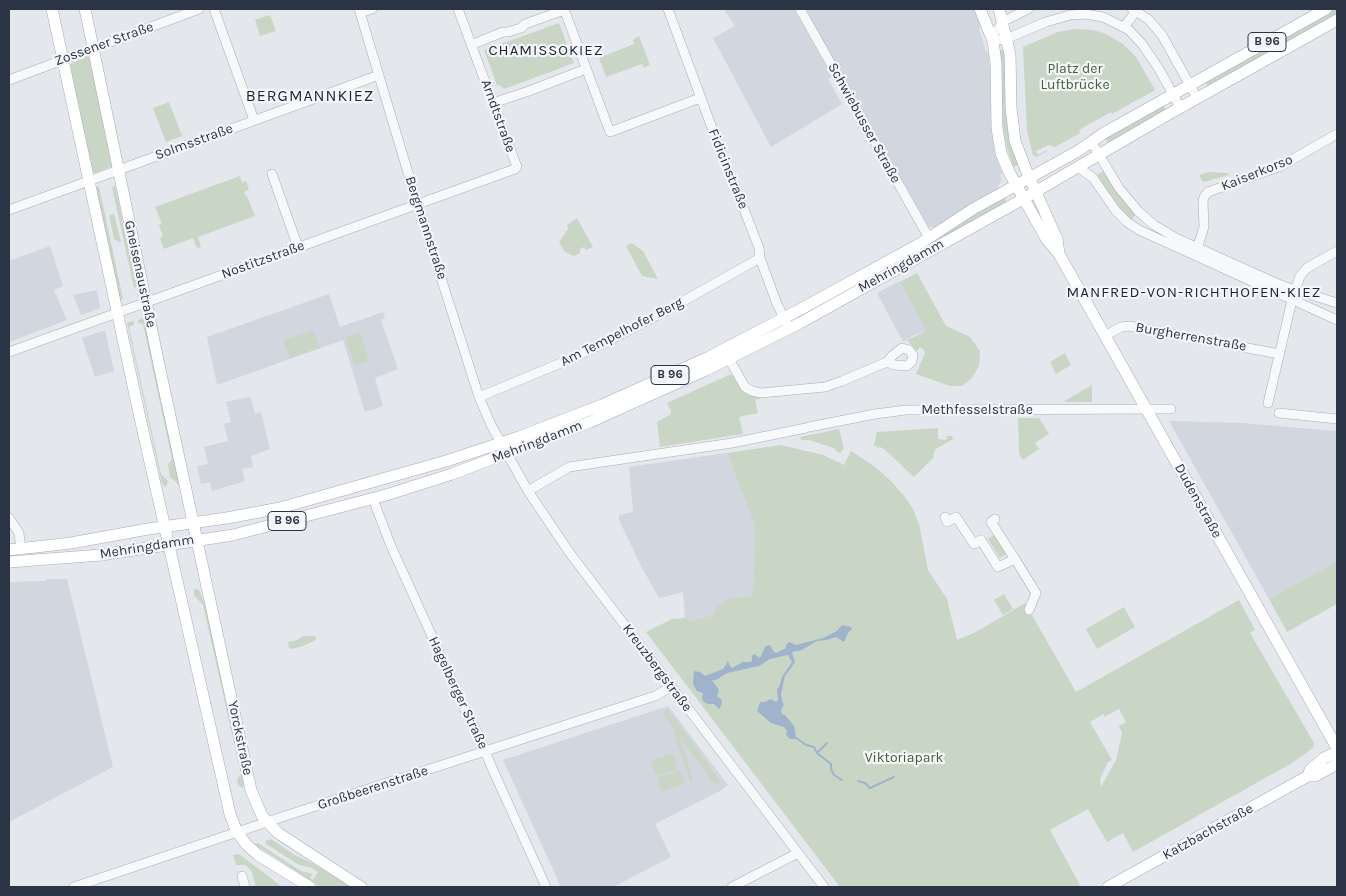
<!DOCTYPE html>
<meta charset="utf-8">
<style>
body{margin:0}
#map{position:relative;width:1346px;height:896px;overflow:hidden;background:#e4e7ec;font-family:Karla,sans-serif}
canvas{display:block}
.frame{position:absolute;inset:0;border:10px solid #2b3445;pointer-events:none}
</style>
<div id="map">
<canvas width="1346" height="896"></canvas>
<div class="frame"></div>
</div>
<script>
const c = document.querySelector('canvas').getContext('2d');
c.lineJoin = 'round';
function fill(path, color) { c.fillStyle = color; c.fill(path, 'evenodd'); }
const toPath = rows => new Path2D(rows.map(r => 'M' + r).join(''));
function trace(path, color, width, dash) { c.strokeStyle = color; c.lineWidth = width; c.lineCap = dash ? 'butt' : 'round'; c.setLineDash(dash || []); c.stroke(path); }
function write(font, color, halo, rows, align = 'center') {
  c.font = font + ' Karla,sans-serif'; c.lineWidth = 4.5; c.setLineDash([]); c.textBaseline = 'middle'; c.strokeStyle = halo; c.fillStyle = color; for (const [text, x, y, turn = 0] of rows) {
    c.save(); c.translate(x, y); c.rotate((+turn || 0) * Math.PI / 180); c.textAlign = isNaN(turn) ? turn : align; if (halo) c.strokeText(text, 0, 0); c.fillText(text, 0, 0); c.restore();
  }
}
const built = toPath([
 [724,9,794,9,832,77,828,79,842,104,771,147,713,38,735,26],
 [805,9,974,9,981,26,979,28,986,52,988,52,990,69,991,131,995,154,1002,173,1000,175,1002,180,998,186,1000,189,935,227,929,227],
 [50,246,63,286,54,290,67,320,9,342,9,261],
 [900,281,926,331,914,335,903,342,877,293],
 [97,290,100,308,81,315,73,295],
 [329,294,340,327,383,312,385,318,381,320,398,369,375,378,383,406,365,412,343,340,217,385,207,337],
 [105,330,114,371,95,377,82,338],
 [249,397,251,398,255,414,261,412,270,449,251,456,253,467,242,469,245,481,212,491,210,482,201,484,197,466,208,464,204,447,228,441,224,424,231,422,226,402],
 [1169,421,1242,423,1337,431,1337,561,1269,599],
 [727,453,755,526,753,594,750,597,738,597,716,606,713,615,690,621,685,618,683,592,659,598,641,566,619,520,619,515,633,512,629,467],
 [46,579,67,579,113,767,9,822,9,582,46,581],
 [668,706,728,785,722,790,655,824,671,857,613,887,561,887,503,760]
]);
const green = toPath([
 [1334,9,1337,9,1337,15,1208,87,1205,81],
 [270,15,276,31,260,36,255,20],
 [559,23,574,63,504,89,500,85,497,85,484,50],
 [1074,29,1093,30,1104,33,1123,44,1136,57,1155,90,1112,114,1111,112,1079,130,1080,133,1055,147,1049,145,1036,151,1038,155,1047,150,1047,151,1037,157,1033,155,1027,131,1023,47,1058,32],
 [639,36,650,65,644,68,642,64,606,77,599,58,634,44,633,40],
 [1005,49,1014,154,1018,165,1013,167,1007,148,1002,120,1002,76,1000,50],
 [89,56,112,166,95,173,92,171,70,64],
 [169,102,182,136,166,142,153,108],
 [1163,104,1166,111,1109,144,1105,138],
 [1104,171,1118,194,1136,214,1131,220,1119,209,1097,175],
 [1209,172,1227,173,1229,175,1203,182,1199,175],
 [240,176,242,182,246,181,249,190,244,192,246,197,247,196,255,216,198,237,201,247,197,248,193,238,164,249,160,238,163,236,159,225,162,223,155,207],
 [99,186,123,299,120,300,96,188],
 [115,186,137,287,134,288,112,187],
 [1004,197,1007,202,939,239,938,237],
 [114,214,121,242,119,242,114,239,109,215],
 [577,218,593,247,586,250,584,247,580,249,580,253,574,256,565,252,559,242,568,229,567,225],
 [632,243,643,251,658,279,642,276,626,246],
 [917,273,946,326,970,337,980,351,979,366,972,378,962,386,950,386,916,374,925,353,924,350,920,347,917,351,907,340,926,331,900,282],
 [144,317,180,483,179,485,170,477,168,465,172,459,143,324,138,323,138,320],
 [132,321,134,322,134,325,129,327,161,474,168,481,166,487,162,484,127,323],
 [313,330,320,348,290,358,283,340],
 [360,332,369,361,355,366,345,337],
 [1065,353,1071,365,1056,374,1050,362],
 [729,375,732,375,742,389,750,395,762,397,762,398,755,400,758,413,739,417,743,434,660,447,657,422,671,414,671,411,667,403],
 [1092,385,1092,402,1063,402],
 [1018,418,1039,418,1049,434,1035,443,1039,449,1023,460,1019,454],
 [938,428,938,439,946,440,947,436,952,436,953,439,938,448,936,448,933,456,934,457,914,477,884,449,880,447,878,448,874,445,877,432],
 [839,429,844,449,840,453,836,451,834,448,809,440,802,440,800,437],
 [781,445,823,455,844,465,851,451,874,466,892,482,905,497,913,509,919,524,928,570,947,599,957,640,976,632,1025,603,1076,692,1239,600,1255,630,1250,633,1314,743,1313,748,1292,763,1133,852,1123,833,1107,842,1088,809,1050,830,1080,885,1076,887,840,887,646,632,672,619,685,618,690,621,713,615,716,606,723,601,738,597,750,597,753,594,755,526,727,453],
 [1119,709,1126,722,1119,726,1122,733,1116,760,1101,787,1100,779,1108,762,1112,760,1090,722,1104,714,1104,717],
 [996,534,1008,553,1000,558,988,539],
 [1337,561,1337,604,1287,632,1269,599],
 [194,589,199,590,205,604,245,784,242,788,238,785,237,779,241,774,203,605,194,595],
 [1004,594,1013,609,1003,615,994,600],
 [1124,607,1135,627,1097,649,1086,629],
 [303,636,315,636,316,640,303,646,292,649,289,648,288,642,297,640],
 [668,709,720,781,715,785,680,738,693,780,690,781,672,726,662,713],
 [673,753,678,769,656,776,651,760],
 [680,770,685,784,661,792,657,778],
 [271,839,293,854,314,864,351,887,320,887,254,844,258,843,301,871,313,874,310,878,313,880,318,872,312,868,299,865,266,844,265,841],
 [239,854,281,886,280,887,256,887,252,872,246,865,236,865,233,855]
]);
const water = toPath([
 [842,625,851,627,852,629,848,633,844,642,836,637,827,640,817,641,802,650,792,652,795,662,785,676,781,694,782,701,784,705,781,710,782,714,785,715,794,726,796,736,795,739,790,739,786,735,787,731,784,727,771,723,757,711,760,702,765,702,771,699,776,702,778,700,777,689,779,687,782,677,792,662,788,655,770,659,759,666,727,673,716,680,712,680,719,690,717,696,722,700,721,706,719,709,714,704,708,704,704,702,702,699,703,693,697,691,693,684,694,671,700,672,705,676,723,669,728,661,730,666,732,668,743,662,750,662,752,661,752,656,754,654,760,658,765,647,768,645,770,645,774,652,776,653,786,648,786,645,789,642,796,645,823,638,837,631]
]);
const stream = toPath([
 [795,737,806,745,814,747,817,753,831,764,831,769,834,775,842,780],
 [818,752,827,743],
 [858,781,865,783,870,788,894,777]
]);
const minor = toPath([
 [214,9,254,120],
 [359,9,415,196,479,397,491,425,528,491,569,552,824,887],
 [564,9,610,132,700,98],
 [668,9,725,163,735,186,759,248,760,258,777,304,787,324],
 [800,9,929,238],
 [1132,9,1148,19,1162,35,1197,98],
 [360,13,372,9],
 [1124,27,1136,11],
 [992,36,1004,21,1028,9],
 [993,41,1008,38,1046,22,1070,15,1085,14,1103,17,1129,30,1142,44,1159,69,1177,102,1182,106],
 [471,45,503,32,508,32,521,28,525,24,564,10],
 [9,80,199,9],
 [493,103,529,91,586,69],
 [1092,143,1119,188,1138,211,1154,225,1176,238,1283,286,1337,303],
 [1078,167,1093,178,1116,211,1127,222,1139,230,1337,320],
 [272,174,298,247],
 [9,210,379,75],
 [1196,252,1204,227,1203,201,1204,197,1208,192,1281,166,1337,134],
 [1105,336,1121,327,1129,326,1280,354],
 [9,352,515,169,517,167,458,9],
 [729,359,745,387,752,391,761,393,825,387,842,381,887,362,892,356,902,348,909,350,913,355,912,361,907,366,894,365,887,362],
 [479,397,573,358,610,340,671,308,760,258],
 [1268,403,1292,300,1300,276,1307,268,1337,251],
 [1279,413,1337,419],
 [809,427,875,414,906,410,1171,409],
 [528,491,569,467,732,443,806,428],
 [373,499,391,546,465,709,479,736,492,768,546,887],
 [945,517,947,522,956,517,974,544,981,540,998,567,1015,559,991,522,995,519],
 [9,518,19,533,21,550],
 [1015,559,1036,593,1029,610],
 [242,876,245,887],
 [74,887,282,817,655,696,671,687],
 [732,887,798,853]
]);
const major = toPath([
 [52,9,140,418,230,814,237,832,246,844,258,855,310,887],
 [85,9,162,379,251,790,262,816,278,833,361,887],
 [980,9,993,41,996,63,997,128,1001,153,1009,172,1047,240,1059,254,1337,748],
 [999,9,1010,54,1011,108,1015,141,1026,170,1057,239,1059,254],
 [9,550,71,543,148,529,227,518,280,508,446,461,519,437,602,405,709,357,801,309,921,243,973,209,1078,151,1104,133,1326,9],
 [9,562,101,555,233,535,386,495,452,474,590,422,706,370,800,323,1023,199,1167,115,1337,20],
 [1308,776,1310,770,1324,758,1337,752],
 [1108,887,1308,776,1315,776,1337,764]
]);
const shields = [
 [1267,42,38],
 [670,375,38],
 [287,521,38]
];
const shieldNames = [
 ["B 96",1267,42],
 ["B 96",670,375],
 ["B 96",287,521]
];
const streetNames = [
 ["Zossener Straße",104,44,-20],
 ["Arndtstraße",498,116,70],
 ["Schwiebusser Straße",864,123,61],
 ["Solmsstraße",194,142,-20],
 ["Fidicinstraße",728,169,68],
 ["Kaiserkorso",1257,173,-22],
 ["Bergmannstraße",426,228,72],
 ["Nostitzstraße",263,260,-20],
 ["Mehringdamm",901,266,-29],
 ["Gneisenaustraße",140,274,78],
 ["Am Tempelhofer Berg",622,332,-27],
 ["Burgherrenstraße",1191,337,10],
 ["Methfesselstraße",977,410],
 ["Mehringdamm",537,442,-21],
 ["Dudenstraße",1198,501,61],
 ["Mehringdamm",147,547,-9],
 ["Kreuzbergstraße",657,668,53],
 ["Hagelberger Straße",458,693,65],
 ["Yorckstraße",240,738,78],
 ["Großbeerenstraße",373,788,-18],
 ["Katzbachstraße",1208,832,-29]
];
const parkNames = [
 ["Platz der",1075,69],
 ["Luftbrücke",1075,85],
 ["Viktoriapark",904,758]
];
const neighbourhoodNames = [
 ["CHAMISSOKIEZ",546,51],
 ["MANFRED-VON-RICHTHOFEN-KIEZ",1194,293]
];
const quarterNames = [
 ["BERGMANNKIEZ",310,96]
];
fill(built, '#d2d6de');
fill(green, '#c9d6c5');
fill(water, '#9fb4cc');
trace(stream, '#9fb4cc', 2);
trace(minor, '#a9aeb7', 10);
trace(major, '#a3abb8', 12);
trace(minor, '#f7f8fa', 9);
trace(major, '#fff', 11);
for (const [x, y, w] of shields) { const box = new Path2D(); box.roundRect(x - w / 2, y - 9.5, w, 19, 4); c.fillStyle = '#f4f6f9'; c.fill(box); trace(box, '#2b3445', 1); }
write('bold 12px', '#2b3445', null, shieldNames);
write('14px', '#2b3445', '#f4f6f9', streetNames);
write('14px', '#3f6138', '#f4f6f9', parkNames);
c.letterSpacing = '1px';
write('15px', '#1d2536', '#f4f6f9', neighbourhoodNames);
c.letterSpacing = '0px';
c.letterSpacing = '1px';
write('16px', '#1d2536', '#f4f6f9', quarterNames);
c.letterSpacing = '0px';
</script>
